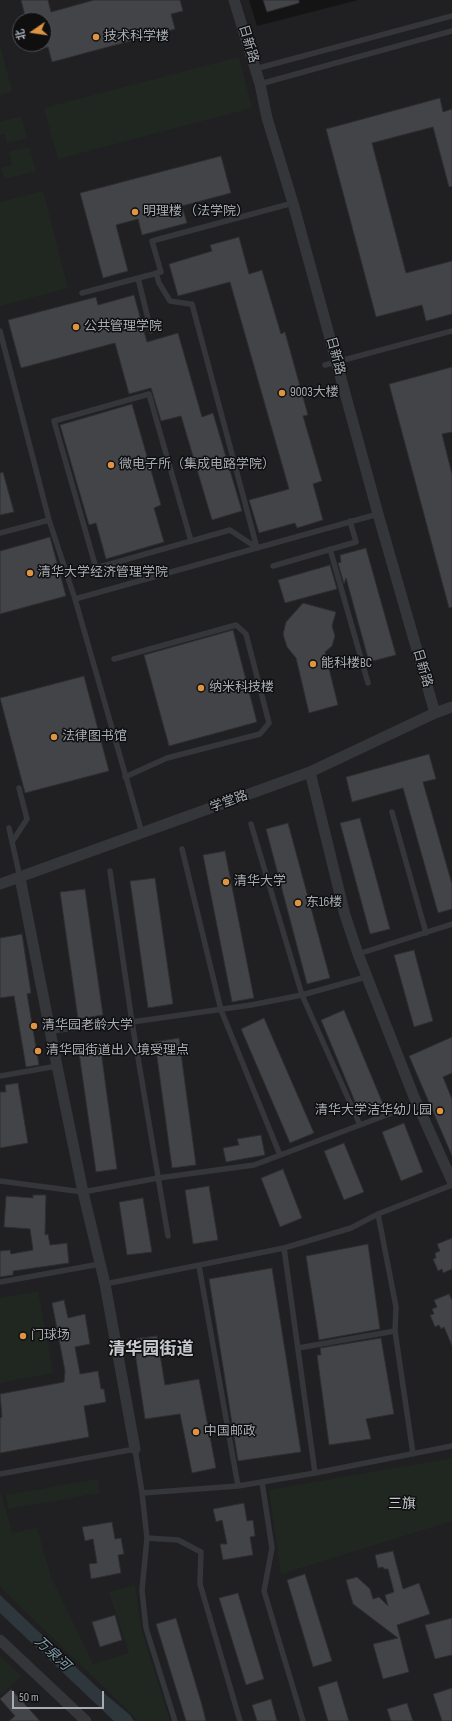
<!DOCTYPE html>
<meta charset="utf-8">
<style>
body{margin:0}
#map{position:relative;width:452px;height:1721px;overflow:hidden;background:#141415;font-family:"Sofia Sans Condensed","Noto Sans SC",sans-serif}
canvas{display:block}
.north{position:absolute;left:12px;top:12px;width:40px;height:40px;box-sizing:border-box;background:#0f0f10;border:1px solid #4c4e52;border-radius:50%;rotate:257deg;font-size:11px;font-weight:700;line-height:16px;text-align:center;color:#a7acb4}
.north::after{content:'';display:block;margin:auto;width:14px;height:18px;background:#de9443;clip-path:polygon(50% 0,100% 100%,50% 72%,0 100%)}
.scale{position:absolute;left:12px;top:1691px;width:92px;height:18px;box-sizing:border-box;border:2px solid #a7acb4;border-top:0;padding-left:5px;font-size:12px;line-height:14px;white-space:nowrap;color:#a7acb4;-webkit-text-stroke:3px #0f0f10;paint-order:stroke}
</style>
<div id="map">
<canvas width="452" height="1721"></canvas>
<div class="north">北</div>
<div class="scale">50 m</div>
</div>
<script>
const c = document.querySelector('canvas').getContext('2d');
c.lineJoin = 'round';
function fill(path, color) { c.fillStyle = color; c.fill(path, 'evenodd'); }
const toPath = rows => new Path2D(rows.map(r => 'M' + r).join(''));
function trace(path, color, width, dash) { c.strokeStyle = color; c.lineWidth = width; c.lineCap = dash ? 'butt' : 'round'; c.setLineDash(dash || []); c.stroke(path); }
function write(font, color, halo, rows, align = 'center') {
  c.font = font + ' "Sofia Sans Condensed","Noto Sans SC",sans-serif'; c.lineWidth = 3; c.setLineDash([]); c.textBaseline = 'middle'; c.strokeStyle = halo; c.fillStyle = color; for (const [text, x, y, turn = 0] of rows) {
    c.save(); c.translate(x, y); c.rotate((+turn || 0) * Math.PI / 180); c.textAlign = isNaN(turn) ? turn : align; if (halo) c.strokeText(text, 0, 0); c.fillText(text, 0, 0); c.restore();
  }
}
const built = toPath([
 [0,0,249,0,257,26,358,0,452,0,452,1721,0,1721],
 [20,20,44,20,44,44,20,44]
]);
const green = toPath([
 [0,45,12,91,0,95],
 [239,57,252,108,58,159,44,108],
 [21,116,27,138,7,143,5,134,0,135,0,122],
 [29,147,36,171,5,179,1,168,12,165,9,152],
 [43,191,68,288,0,306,0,202],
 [38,1291,53,1373,0,1383,0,1298],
 [452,1458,452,1521,281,1574,269,1490],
 [98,1479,100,1493,8,1509,6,1495],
 [0,1490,12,1533,37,1528,51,1577,93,1664,129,1653,109,1592,135,1585,141,1628,170,1721,137,1721,132,1714,0,1587],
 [0,1656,21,1676,0,1696]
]);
const water = toPath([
 [0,1595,99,1689,130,1715,134,1721,114,1721,0,1613]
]);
const building = toPath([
 [21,0,48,0,51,12,94,0,180,0,183,11,171,14,175,29,52,62,48,47,44,48,44,20,26,20,21,0],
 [263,0,299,0,299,3,267,12,263,0],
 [440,98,443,112,452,109,452,186,449,187,433,127,372,143,406,273,452,261,452,314,426,321,422,305,376,317,326,129,440,98],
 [221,156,231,193,182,206,187,223,142,235,138,219,116,225,128,271,103,278,80,193,221,156],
 [239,237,249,274,262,270,281,334,285,332,308,415,303,416,322,481,313,484,323,520,297,528,295,523,259,533,249,500,289,489,230,282,178,296,169,264,212,251,210,245,239,237],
 [134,295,147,342,178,333,202,417,213,413,242,511,212,520,181,416,161,421,151,388,129,394,115,343,21,368,8,320,96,297,98,305,134,295],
 [452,367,452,432,442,434,452,474,452,607,449,608,389,384,452,367],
 [132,404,161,505,154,508,164,542,106,559,96,523,89,525,60,425,132,404],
 [3,472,14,512,0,515,0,473,3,472],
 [50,537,66,596,0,614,0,551,50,537],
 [366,548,396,655,369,662,346,578,344,584,338,563,341,562,340,555,366,548],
 [330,565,337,589,285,603,278,580,330,565],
 [303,603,336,612,332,626,335,636,332,646,325,652,338,705,309,713,296,658,287,647,283,634,286,622,303,603],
 [233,630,257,722,169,746,144,655,233,630],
 [84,676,109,771,25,793,0,698,84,676],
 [429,754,436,779,423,782,452,884,452,909,438,913,403,788,352,802,346,777,429,754],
 [360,818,390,929,370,934,340,823,360,818],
 [288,823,330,978,307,984,266,829,288,823],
 [225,851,254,998,232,1002,203,855,225,851],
 [155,878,173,1004,148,1008,130,881,155,878],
 [85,889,103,1015,78,1019,60,892,85,889],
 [22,934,31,993,27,994,39,1065,26,1067,14,996,0,998,0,938,22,934],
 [414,950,433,1021,414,1027,394,955,414,950],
 [344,1010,383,1104,360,1114,321,1020,344,1010],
 [264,1018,314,1133,290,1143,241,1029,264,1018],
 [452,1037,452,1073,443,1077,452,1099,452,1156,409,1056,452,1037],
 [179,1038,196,1165,172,1168,155,1042,179,1038],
 [100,1043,117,1169,96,1172,78,1046,100,1043],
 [18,1083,28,1143,0,1148,0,1092,6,1092,5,1085,18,1083],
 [404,1123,423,1172,401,1181,382,1132,404,1123],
 [261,1135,265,1155,226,1162,223,1148,239,1145,237,1139,261,1135],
 [344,1143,364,1192,344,1200,324,1151,344,1143],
 [283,1169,302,1218,280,1227,261,1178,283,1169],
 [209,1186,218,1240,193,1244,185,1190,209,1186],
 [33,1195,46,1195,45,1235,48,1234,50,1245,67,1243,69,1263,13,1271,13,1275,0,1277,0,1251,10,1250,11,1254,33,1250,30,1229,4,1227,6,1196,33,1198,33,1195],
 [143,1198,152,1252,127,1255,119,1202,143,1198],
 [452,1238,452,1269,443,1273,442,1269,438,1271,433,1259,436,1258,435,1253,440,1251,437,1244,452,1238],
 [368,1244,380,1329,319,1340,306,1256,368,1244],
 [272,1268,301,1452,238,1461,209,1279,272,1268],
 [449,1294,452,1300,452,1346,444,1327,441,1329,439,1325,435,1327,430,1315,434,1314,432,1309,437,1307,434,1300,449,1294],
 [64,1300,68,1318,85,1314,90,1344,75,1347,80,1374,98,1371,101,1389,104,1389,106,1402,84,1406,89,1437,0,1453,0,1418,2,1417,0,1394,64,1382,65,1371,52,1303,64,1300],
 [157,1336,165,1385,199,1379,216,1468,192,1473,180,1414,145,1419,133,1339,157,1336],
 [381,1338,394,1414,366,1419,371,1439,329,1445,317,1355,321,1355,320,1348,381,1338],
 [244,1503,247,1521,253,1520,255,1536,250,1537,253,1555,223,1560,220,1544,227,1544,222,1520,216,1522,213,1509,244,1503],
 [112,1522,115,1539,121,1538,124,1554,118,1555,121,1573,91,1579,89,1564,97,1563,93,1539,85,1541,82,1527,112,1522],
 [393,1551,403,1589,419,1583,430,1614,397,1625,409,1672,383,1679,373,1644,398,1638,353,1604,346,1580,357,1577,370,1589,373,1599,379,1597,388,1606,385,1595,394,1592,388,1569,384,1569,383,1567,378,1568,375,1555,393,1551],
 [305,1574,332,1661,313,1667,287,1580,305,1574],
 [238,1593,264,1679,246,1685,219,1598,238,1593],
 [115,1615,122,1640,100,1647,92,1622,115,1615],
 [176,1618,202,1705,206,1721,186,1721,156,1624,176,1618],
 [452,1618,452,1655,435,1659,425,1625,452,1618],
 [337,1681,349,1721,328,1721,318,1687,337,1681],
 [452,1688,452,1721,442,1721,433,1694,452,1688],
 [11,1689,40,1721,9,1721,15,1716,0,1699,11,1689],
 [271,1699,277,1721,257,1721,252,1705,271,1699],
 [407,1703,413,1721,391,1721,387,1709,407,1703]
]);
const service = toPath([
 [255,69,452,16],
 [260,84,452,31],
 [156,273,159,283,170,301,190,304],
 [138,278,151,331],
 [82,293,161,272,152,241,293,203],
 [192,304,257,548],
 [0,331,49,520,75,599,378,514],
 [325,365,452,331],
 [0,533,49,520],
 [191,541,149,394,54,421,96,568,230,530,257,548],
 [330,549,368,683],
 [273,566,356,542,350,521],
 [75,599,142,833],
 [114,659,236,625,246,634,269,723,260,734,167,758,125,777],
 [392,812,426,933],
 [251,824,302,995,360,1125],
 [9,828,20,878],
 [12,842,27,819,19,788],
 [182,849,221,1010,280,1155],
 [110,871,132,1022,168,1236],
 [358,954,452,924],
 [50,1031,132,1022,251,1005,302,995,366,977],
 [0,1076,57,1066],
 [0,1181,83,1192,158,1178,254,1165,397,1111],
 [284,1248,315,1473],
 [199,1266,238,1486],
 [0,1282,100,1264],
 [105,1284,284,1248,351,1228,378,1214,452,1185],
 [395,1331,413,1454],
 [298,1348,395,1331,396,1307,378,1214],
 [0,1474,135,1449,142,1493,238,1486,315,1473,452,1446],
 [262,1482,272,1548,264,1591,303,1721],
 [142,1493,147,1538,142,1590,146,1628,175,1721],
 [147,1538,178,1540,201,1552,200,1584,240,1721]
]);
const minor = toPath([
 [234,0,260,84,267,118,293,203,378,514,435,713],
 [310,772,345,915,358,954,414,1097,452,1181],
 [20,878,57,1066,83,1192,105,1284,135,1449],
 [0,884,310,772,435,713,452,707],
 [0,1640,86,1721]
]);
const markers = [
 [96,37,4,"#de9443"],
 [135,212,4,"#de9443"],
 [76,327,4,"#de9443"],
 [282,393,4,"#de9443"],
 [111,465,4,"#de9443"],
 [30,573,4,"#de9443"],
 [313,664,4,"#de9443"],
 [201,688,4,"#de9443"],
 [54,737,4,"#de9443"],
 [226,882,4,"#de9443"],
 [298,903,4,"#de9443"],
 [34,1026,4,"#de9443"],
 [38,1051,4,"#de9443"],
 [440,1111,4,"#de9443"],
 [23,1336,4,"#de9443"],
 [196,1432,4,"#de9443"]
];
const poiNames = [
 ["技术科学楼",104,37],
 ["明理楼 （法学院）",143,212],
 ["公共管理学院",84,327],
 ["9003大楼",290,393],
 ["微电子所（集成电路学院）",119,465],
 ["清华大学经济管理学院",38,573],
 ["能科楼BC",321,664],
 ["纳米科技楼",209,688],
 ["法律图书馆",62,737],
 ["清华大学",234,882],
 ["东16楼",306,903],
 ["清华园老龄大学",42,1026],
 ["清华园街道出入境受理点",46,1051],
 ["清华大学洁华幼儿园",432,1111,"right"],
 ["门球场",31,1336],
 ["中国邮政",204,1432]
];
const streetNames = [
 ["日新路",248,44,73],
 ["日新路",335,356,75],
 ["日新路",422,668,74],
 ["学堂路",229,802,-20]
];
const neighbourhoodNames = [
 ["三旗",402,1504]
];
const waterNames = [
 ["万泉河",52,1654,43]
];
const districtNames = [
 ["清华园街道",151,1350]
];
fill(built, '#202022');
fill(green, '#202720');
fill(water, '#2e383c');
fill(building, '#434448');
trace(building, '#2e2e31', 1);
trace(service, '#35363a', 5.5);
trace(minor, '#35363a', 11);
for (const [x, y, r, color] of markers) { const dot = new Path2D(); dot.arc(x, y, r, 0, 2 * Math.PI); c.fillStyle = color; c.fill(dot); trace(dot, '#0f0f10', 1.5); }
write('13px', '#a7acb4', '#0f0f10', poiNames, 'left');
write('13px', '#a7acb4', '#0f0f10', streetNames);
write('14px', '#c7cbd0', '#0f0f10', neighbourhoodNames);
write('italic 14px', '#819dab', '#0f0f10', waterNames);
write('bold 17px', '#c7cbd0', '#0f0f10', districtNames);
</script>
